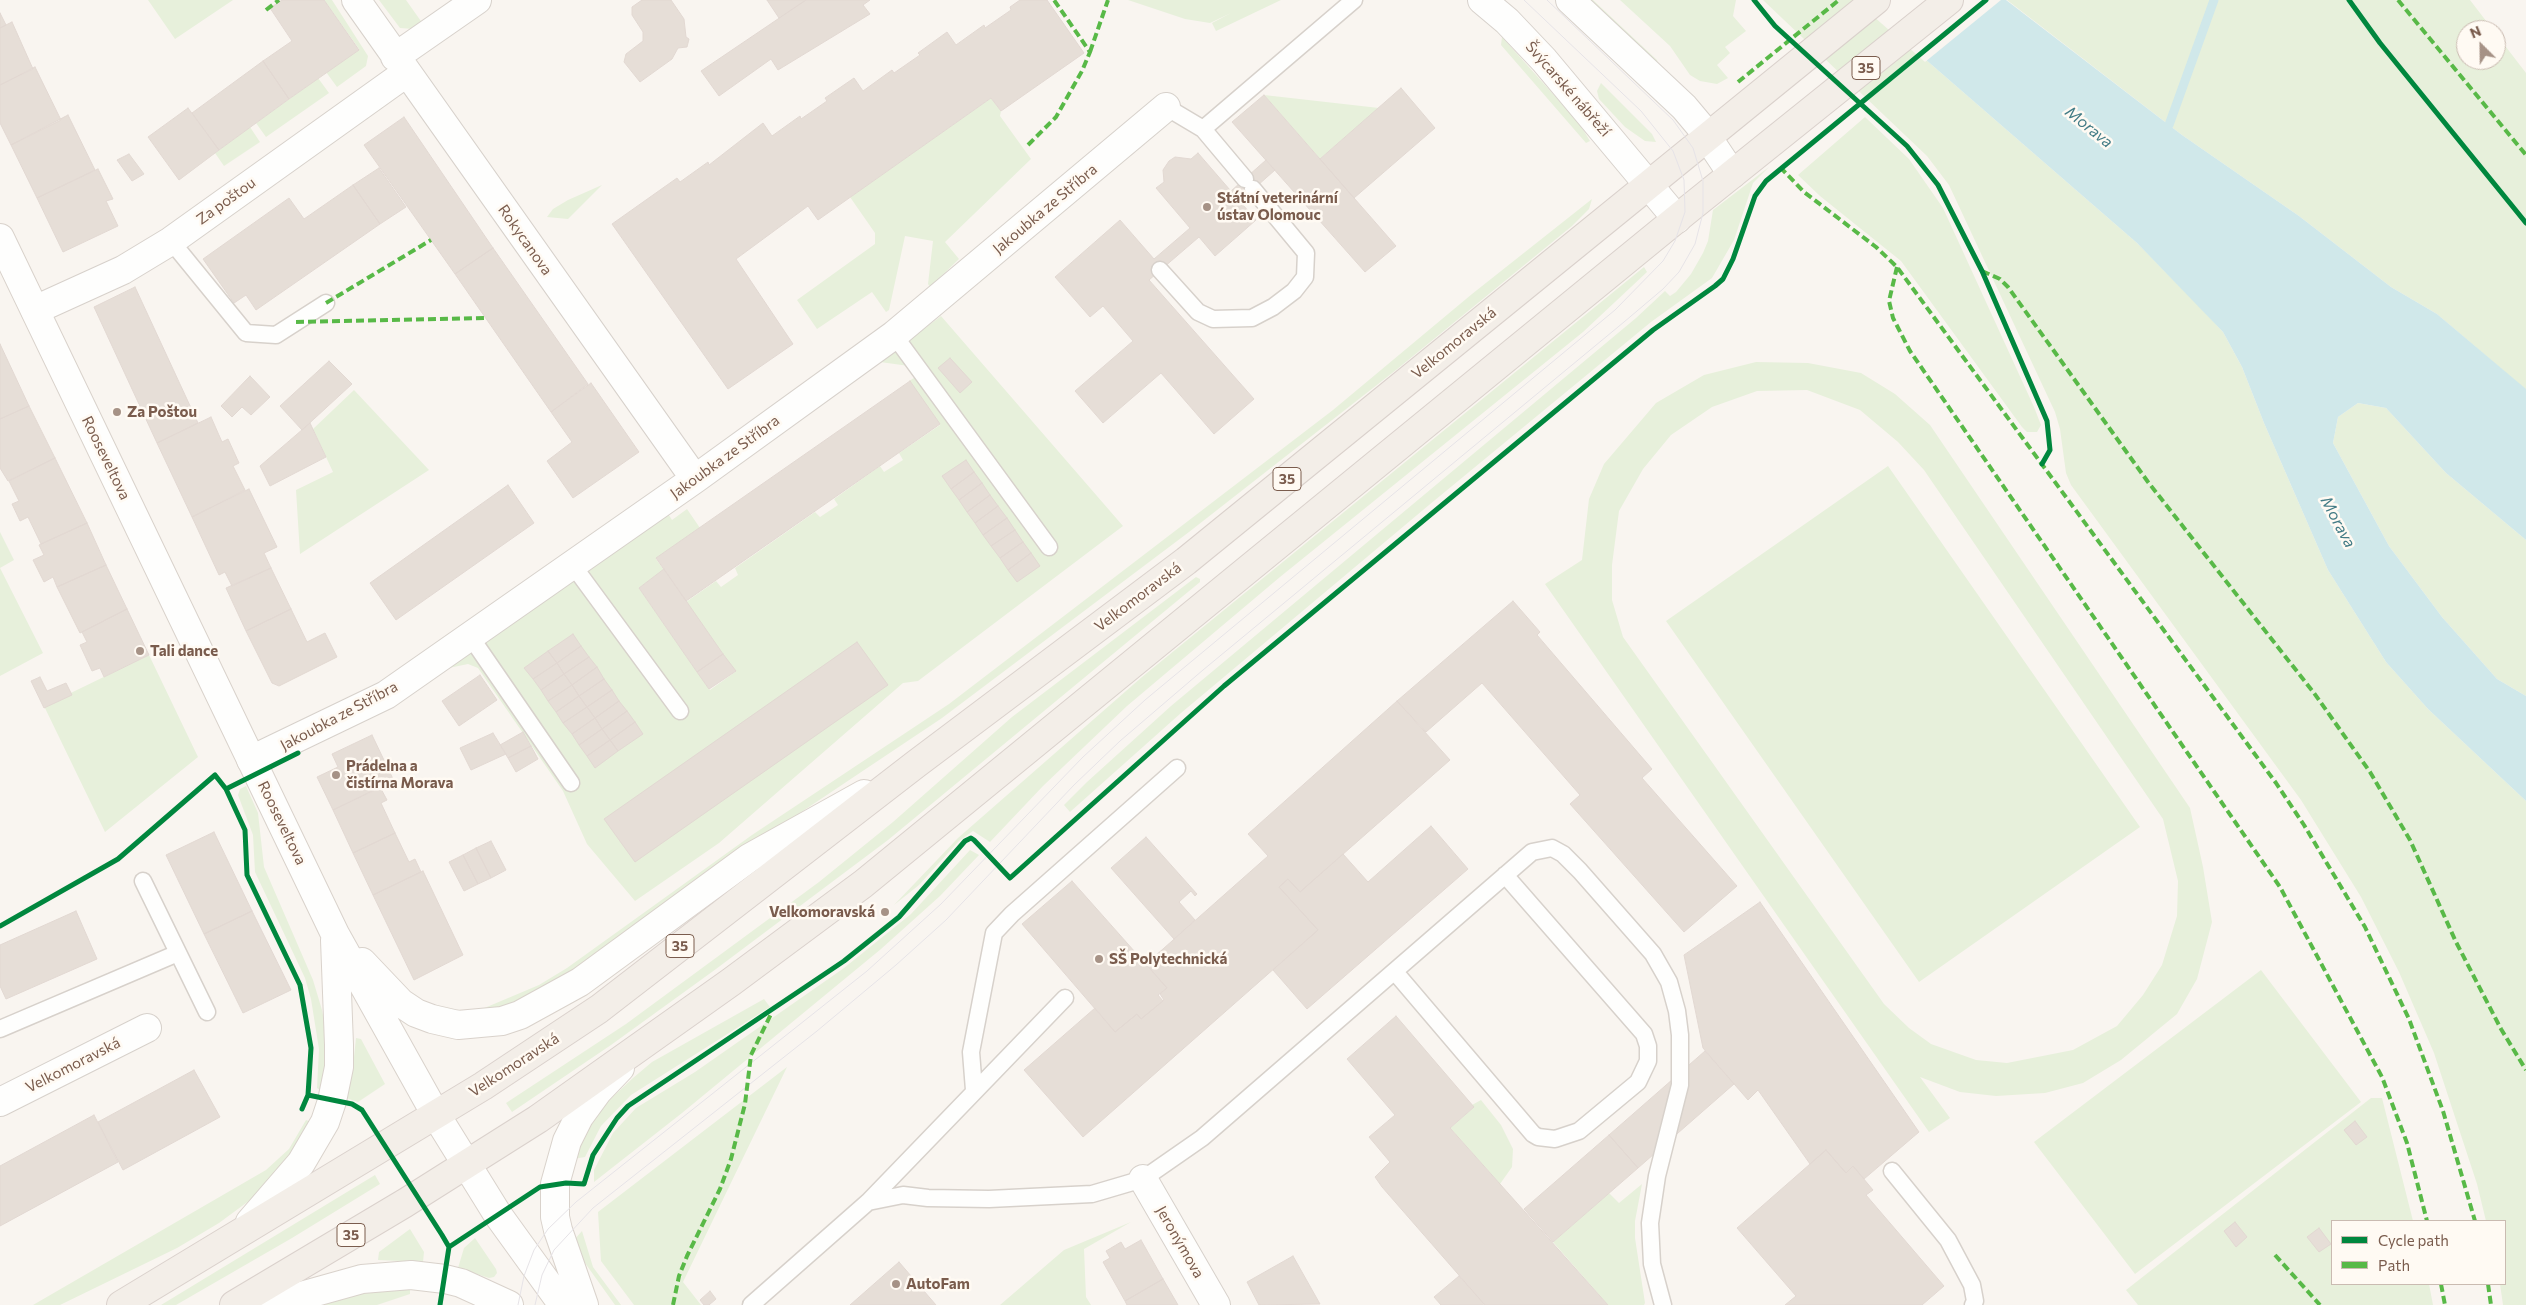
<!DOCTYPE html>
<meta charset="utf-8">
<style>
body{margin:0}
#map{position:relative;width:2526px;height:1305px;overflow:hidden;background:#f9f5f0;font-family:Commissioner,sans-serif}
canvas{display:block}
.legend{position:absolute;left:2331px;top:1220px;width:175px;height:65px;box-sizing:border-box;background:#fffaf3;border:1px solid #cabbb1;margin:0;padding:6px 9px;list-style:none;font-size:15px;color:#7a5c4d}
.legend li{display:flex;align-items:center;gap:10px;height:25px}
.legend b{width:25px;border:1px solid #cabbb1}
.north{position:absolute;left:2456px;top:20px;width:50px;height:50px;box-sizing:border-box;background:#fffaf3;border:1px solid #cabbb1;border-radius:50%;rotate:337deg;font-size:14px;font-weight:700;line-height:20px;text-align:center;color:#7a5c4d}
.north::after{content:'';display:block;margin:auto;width:18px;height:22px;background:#a69286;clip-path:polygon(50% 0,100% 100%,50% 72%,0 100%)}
</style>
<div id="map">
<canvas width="2526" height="1305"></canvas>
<ul class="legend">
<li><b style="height:6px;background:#00873e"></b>Cycle path</li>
<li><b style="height:6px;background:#58b947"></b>Path</li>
</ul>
<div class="north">N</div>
</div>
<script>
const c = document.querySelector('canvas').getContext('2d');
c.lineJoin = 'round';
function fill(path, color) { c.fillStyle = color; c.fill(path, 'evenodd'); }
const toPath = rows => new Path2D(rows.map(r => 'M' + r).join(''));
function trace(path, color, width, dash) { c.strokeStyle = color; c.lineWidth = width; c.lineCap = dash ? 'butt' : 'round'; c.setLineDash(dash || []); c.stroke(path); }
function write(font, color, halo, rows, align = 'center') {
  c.font = font + ' Commissioner,sans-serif'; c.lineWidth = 5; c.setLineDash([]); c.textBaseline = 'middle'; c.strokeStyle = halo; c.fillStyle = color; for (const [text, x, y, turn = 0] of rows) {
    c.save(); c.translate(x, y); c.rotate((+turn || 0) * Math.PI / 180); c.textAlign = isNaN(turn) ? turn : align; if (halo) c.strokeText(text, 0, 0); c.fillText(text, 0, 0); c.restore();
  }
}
const green = toPath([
 [148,0,233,0,175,39],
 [324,0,332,0,368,56,366,66,337,87,326,72,359,49],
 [379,0,406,0,423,24,413,29,400,28],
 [1128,0,1281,0,1216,31,1212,23,1231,13,1210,23,1185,19],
 [1582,0,1593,0,1657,60,1658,64],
 [1620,0,1736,0,1733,16,1746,31,1725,47,1730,53,1717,65,1728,78,1717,84,1700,81,1690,75,1670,46],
 [1763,0,1857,0,2137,243,2199,306,2223,332,2242,367,2264,423,2328,570,2386,662,2428,709,2526,801,2526,1305,2503,1305,2500,1284,2505,1284,2505,1221,2486,1221,2477,1184,2434,1053,2399,972,2361,897,2301,800,2071,485,2066,473,2060,429,2055,412,1949,185,1927,156],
 [2007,0,2470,0,2493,30,2466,30,2466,60,2496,60,2496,34,2526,73,2526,390,2437,314,2391,287,2299,216,2182,135],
 [1502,37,1579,123,1590,141,1586,143,1501,45],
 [318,78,329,93,266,137,256,123],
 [1601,83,1652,134,1656,142,1645,141,1625,127,1599,99,1597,91],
 [1264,95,1379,108,1320,159],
 [991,98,1001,111,1000,116,1031,159,945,242,959,259,930,287,928,284,933,241,905,236,889,310,886,312,872,292,817,329,797,300,875,244,875,233,850,197],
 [1865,117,1909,159,1943,208,2034,407,2041,425,2037,432,2027,432,2022,427,1901,261,1820,196,1798,175],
 [250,127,260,142,224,166,215,153],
 [1769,167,1753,183,1734,240,1712,278,1651,322,1429,505,1181,713,1070,812,1064,805,1087,782,1171,706,1636,318,1665,291,1670,296,1676,292,1691,274,1703,253,1708,241,1713,210],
 [602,185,568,219,547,217,553,209,568,200],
 [1592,199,1589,209,1572,226,1396,370,1189,532,942,718,755,843,580,968,515,1004,475,1012,539,985,567,968,752,835,949,704,1333,410,1472,294],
 [1644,267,1647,272,1583,332,1280,577,1127,706,1043,786,990,842,973,831,959,841,919,885,894,905,958,838,1142,677],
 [941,316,1123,526,918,681,903,683,719,843,635,901,587,844,563,791,478,668,468,664,444,669,667,512,672,520,687,509,700,528,656,559,664,570,639,588,710,690,735,672,686,602,716,581,721,587,738,575,735,568,815,512,820,517,838,505,834,499,880,466,884,472,903,460,899,453,940,425,909,381,919,375,909,366,880,362],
 [1756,362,1808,363,1861,373,1895,394,1930,425,2190,808,2203,867,2212,922,2197,979,2177,1014,2121,1060,2083,1083,2045,1093,1996,1096,1960,1092,1920,1077,1950,1118,1929,1132,1545,584,1582,560,1589,499,1604,464,1656,403,1704,375],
 [1807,390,1860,410,1898,442,1924,470,2163,819,2178,881,2177,916,2162,965,2143,995,2117,1026,2073,1050,2007,1063,1976,1060,1931,1044,1909,1028,1884,1004,1623,637,1612,600,1612,565,1619,511,1643,469,1671,435,1712,407,1757,391],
 [354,390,429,470,300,554,296,490,333,472,313,429],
 [2358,403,2386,408,2446,473,2526,540,2526,696,2497,679,2442,617,2389,546,2333,443,2338,417],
 [1888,466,2140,827,1919,982,1666,621],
 [0,532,14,560,0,568,43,653,0,676],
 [1196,577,1200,579,1200,582,888,840,716,969,611,1045,512,1112,506,1103,626,1024,819,882,893,822,1012,717],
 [149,655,198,757,105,832,44,706],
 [246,786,258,813,264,867,313,980,322,1010,326,1029,325,1069,321,1091,317,1088,319,1049,311,999,305,978,255,872,253,835,238,795,240,789],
 [970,850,979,855,940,896,881,949,682,1113,594,1182,594,1170,613,1133,636,1108,695,1072,844,968,911,914],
 [2261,970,2361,1102,2135,1274,2034,1142],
 [764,999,770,1007,631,1095,601,1126,585,1157,573,1159,584,1134,605,1104,633,1078,652,1062],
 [356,1038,361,1039,385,1084,358,1102,346,1098,352,1076],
 [787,1067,683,1282,701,1305,634,1305,601,1261,598,1212],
 [2371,1098,2382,1098,2413,1221,2332,1221,2332,1284,2429,1284,2433,1305,2138,1305,2126,1290],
 [1481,1100,1501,1125,1513,1149,1512,1167,1500,1184,1450,1128,1474,1107,1472,1105],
 [306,1120,311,1122,302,1141,261,1192,219,1223,177,1248,60,1305,33,1305,266,1170,289,1149],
 [375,1175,380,1184,292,1238,176,1305,161,1305],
 [1642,1184,1635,1221,1635,1238,1645,1303,1644,1305,1608,1305,1553,1242,1609,1193,1619,1203],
 [1131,1222,1084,1249,1086,1297,1091,1305,1000,1305,1064,1250],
 [410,1229,424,1252,423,1262,378,1260,379,1252],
 [582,1231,593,1267,621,1305,615,1305,580,1256,573,1241],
 [475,1238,496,1269,497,1273,494,1277,489,1278,458,1268,464,1248],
 [410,1288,410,1294,377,1305,323,1305,368,1292]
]);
const water = toPath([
 [1857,0,2006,0,2182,135,2299,216,2391,287,2437,314,2526,389,2526,540,2446,473,2386,408,2358,403,2338,417,2333,443,2389,546,2442,617,2497,679,2526,696,2526,801,2428,709,2386,662,2328,570,2264,423,2242,367,2223,332,2137,243]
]);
const pier = toPath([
 [1855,0,2001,0,1925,62]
]);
const stream = toPath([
 [2169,125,2214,0]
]);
const building = toPath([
 [282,0,324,0,359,50,289,99,263,61,292,41,270,8,282,0],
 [642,0,671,0,684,19,686,37,689,39,687,47,678,48,672,59,640,82,624,62,626,54,643,41,643,32,632,15,632,7,642,0],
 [767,0,806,0,779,18,767,0],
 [806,0,870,0,863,5,870,14,778,70,771,59,719,96,701,71,806,0],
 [1020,0,1047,0,1084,53,1001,111,991,98,818,220,808,206,736,259,793,344,728,389,612,224,677,178,680,182,708,162,709,165,763,123,772,136,800,116,801,119,827,101,825,98,854,78,863,91,892,70,894,73,920,55,918,53,947,32,956,45,984,25,985,28,1011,10,1010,7,1020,0],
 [0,13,6,25,0,28,0,13],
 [12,22,33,69,0,85,0,28,12,22],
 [263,61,289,99,219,150,192,113,263,61],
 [35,67,61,120,11,145,0,123,0,85,35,67],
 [1401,88,1435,128,1354,198,1320,159,1401,88],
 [1264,95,1396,246,1365,272,1232,122,1264,95],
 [188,108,219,150,179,180,148,137,188,108],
 [68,115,95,170,37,198,11,145,68,115],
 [404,117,493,248,455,274,364,145,404,117],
 [1198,153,1256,220,1215,256,1199,237,1149,280,1254,399,1214,434,1161,373,1103,423,1075,391,1133,341,1103,306,1090,317,1055,277,1120,220,1154,259,1190,228,1156,188,1164,182,1163,170,1169,161,1175,157,1191,159,1198,153],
 [129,154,144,174,132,181,117,160,129,154],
 [1266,160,1275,170,1240,201,1231,191,1266,160],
 [379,168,406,207,380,224,353,185,379,168],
 [98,169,113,199,106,201,118,226,63,252,37,198,98,169],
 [353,185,380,224,256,310,246,295,234,303,203,259,289,198,304,219,353,185],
 [493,248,588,384,551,412,455,274,493,248],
 [135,287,198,423,157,443,94,307,135,287],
 [0,344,29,406,0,419,0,344],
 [950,358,972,382,960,393,938,368,950,358],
 [329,361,352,384,302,430,280,406,329,361],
 [250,376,270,397,251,415,242,407,232,417,221,406,250,376],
 [910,381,940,424,686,601,656,558,910,381],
 [591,383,639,452,573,498,547,461,572,442,551,412,591,383],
 [29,406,55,458,8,481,0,468,0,419,29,406],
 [211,417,222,442,228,439,239,463,233,466,245,490,192,517,157,443,211,417],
 [310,423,326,457,270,486,260,466,310,423],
 [55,458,87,523,41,544,28,517,20,521,12,504,19,501,9,481,55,458],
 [966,460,974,472,951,489,942,476,966,460],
 [974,472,982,483,959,500,951,489,974,472],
 [982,483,990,495,967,512,959,500,982,483],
 [508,485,534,523,396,620,370,583,508,485],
 [249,489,277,547,264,553,271,568,232,586,225,572,219,575,192,517,249,489],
 [990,495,998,506,975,523,967,512,990,495],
 [998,506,1007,518,983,535,975,523,998,506],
 [1007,518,1015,530,991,546,983,535,1007,518],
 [87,523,106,565,57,587,53,577,44,582,33,560,44,555,39,545,87,523],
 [1015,530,1023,542,1000,558,991,546,1015,530],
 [1023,542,1031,553,1008,570,1000,558,1023,542],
 [1031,553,1040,566,1017,582,1008,570,1031,553],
 [106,565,127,609,80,633,57,587,106,565],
 [271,568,291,609,246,631,226,588,271,568],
 [664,569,723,654,697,672,639,588,664,569],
 [1513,601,1540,632,1537,635,1652,769,1642,778,1737,886,1684,932,1570,804,1580,795,1482,683,1426,732,1397,701,1513,601],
 [127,609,149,655,104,677,100,668,92,671,80,645,87,642,82,632,127,609],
 [291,609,307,642,325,633,337,657,279,686,272,683,246,631,291,609],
 [573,634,581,646,557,663,548,651,573,634],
 [857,642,888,685,635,862,604,819,857,642],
 [581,646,589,657,564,674,557,663,581,646],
 [548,651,557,663,533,679,524,668,548,651],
 [723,654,736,671,709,689,697,672,723,654],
 [589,657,597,667,572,685,564,674,589,657],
 [557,663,564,674,541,690,533,679,557,663],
 [597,667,604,679,579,696,572,685,597,667],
 [564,674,572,685,548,701,541,690,564,674],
 [480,675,497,700,459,726,442,701,480,675],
 [40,677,47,691,66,683,72,695,44,708,31,681,40,677],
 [604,679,612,690,587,707,579,696,604,679],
 [572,685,579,696,556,712,548,701,572,685],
 [612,690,619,701,595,718,587,707,612,690],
 [579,696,587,707,563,723,556,712,579,696],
 [619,701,627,711,602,729,595,718,619,701],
 [1397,701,1450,760,1300,892,1288,879,1279,887,1318,930,1083,1137,1024,1070,1095,1008,1115,1032,1137,1014,1141,1019,1164,1000,1160,994,1167,988,1146,964,1268,856,1248,834,1397,701],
 [587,707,595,718,572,734,563,723,587,707],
 [627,711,635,722,610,740,602,729,627,711],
 [595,718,602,729,579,745,572,734,595,718],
 [635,722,643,734,618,751,610,740,635,722],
 [602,729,610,740,587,756,579,745,602,729],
 [523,732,531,746,508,758,500,745,523,732],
 [493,733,506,754,471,770,460,748,493,733],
 [372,735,394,781,333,810,317,777,338,767,332,754,372,735],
 [610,740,618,751,595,768,587,756,610,740],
 [531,746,538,759,516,772,508,758,531,746],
 [380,787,387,800,381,803,395,833,353,853,333,810,380,787],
 [1431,826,1468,869,1307,1009,1273,970,1318,930,1279,887,1288,879,1300,892,1343,854,1368,882,1431,826],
 [214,832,252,911,204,934,166,855,214,832],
 [395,833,409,862,415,859,421,872,373,895,353,853,395,833],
 [1146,837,1197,894,1195,896,1191,891,1179,902,1195,920,1174,939,1111,868,1146,837],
 [491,841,506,870,491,878,476,848,491,841],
 [476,848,491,878,478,884,463,855,476,848],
 [463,855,478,884,464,891,449,862,463,855],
 [423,871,463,955,414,980,373,895,423,871],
 [1072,881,1167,988,1158,995,1163,1001,1141,1019,1137,1014,1115,1032,1022,924,1072,881],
 [1760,902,1919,1132,1864,1179,1853,1166,1846,1173,1826,1150,1810,1164,1758,1090,1748,1100,1703,1048,1684,955,1760,902],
 [76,911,97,959,6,999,0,986,0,945,76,911],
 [252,911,291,990,243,1013,204,934,252,911],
 [1396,1016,1474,1107,1450,1128,1608,1305,1485,1305,1382,1187,1375,1177,1390,1162,1369,1137,1395,1115,1347,1059,1396,1016],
 [1705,1051,1734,1084,1638,1168,1609,1135,1705,1051],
 [194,1070,220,1117,123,1170,98,1122,194,1070],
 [94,1115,118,1162,0,1226,0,1166,94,1115],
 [2355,1121,2367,1137,2356,1145,2344,1130,2355,1121],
 [1609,1135,1638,1168,1553,1242,1524,1209,1609,1135],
 [1826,1150,1846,1173,1853,1166,1873,1190,1866,1195,1944,1286,1922,1305,1785,1305,1796,1296,1737,1228,1826,1150],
 [2235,1222,2247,1237,2236,1247,2224,1231,2235,1222],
 [2319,1228,2331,1244,2319,1252,2307,1237,2319,1228],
 [1141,1240,1163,1279,1125,1301,1103,1262,1110,1258,1106,1251,1121,1242,1125,1249,1141,1240],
 [1293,1256,1320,1304,1259,1305,1247,1282,1293,1256],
 [899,1262,936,1305,850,1305,899,1262],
 [1459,1276,1484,1304,1482,1305,1441,1305,1434,1297,1459,1276],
 [1163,1279,1178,1305,1127,1305,1125,1301,1163,1279],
 [710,1291,716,1299,709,1305,704,1305,700,1300,710,1291]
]);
const lane = toPath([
 [1166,107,1203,129,1245,179],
 [1203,129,1354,0],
 [171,241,246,333,276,335,326,303],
 [1160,270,1198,312,1213,319,1252,318,1273,307,1294,291,1305,277,1306,253,1253,189],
 [894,335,1049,547],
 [572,564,680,711],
 [470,636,571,783],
 [143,881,207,1012],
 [1395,972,1533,1134,1538,1137,1555,1139,1579,1131,1638,1082,1648,1061,1648,1046,1644,1034,1505,875],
 [0,1029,178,953],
 [974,1090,971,1052,994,933,1012,914,1177,768],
 [1892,1171,1948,1240,1972,1285,1975,1301,1973,1305],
 [868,1202,903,1195,928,1198,989,1199,1092,1194,1143,1179,1202,1138,1532,852,1552,848,1563,854,1580,871,1653,954,1669,982,1677,1011,1680,1035,1680,1085,1657,1176,1650,1223,1652,1264,1663,1305],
 [751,1305,868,1202,1065,998]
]);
const street = toPath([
 [356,0,695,479],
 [1482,0,1507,21,1544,60,1677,219],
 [1570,0,1684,107,1700,126,1732,174],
 [395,57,477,0],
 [35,310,123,270,171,241,406,73],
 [251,760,386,695,695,479,894,335,1166,107],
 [0,1102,147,1028],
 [1143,1179,1216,1305]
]);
const secondary = toPath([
 [0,238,335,934,436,1115,498,1215,563,1305],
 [362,962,401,1003,416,1013,432,1019,458,1025,502,1021,520,1015,580,982,749,858,864,794],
 [250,1222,301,1163,325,1122,332,1101,339,1067,339,1045,335,940],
 [269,1305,362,1279,411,1275,445,1279,461,1283,509,1305],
 [584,1305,558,1230,555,1217,555,1184,567,1141,579,1117,598,1091,620,1068]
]);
const primary = toPath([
 [121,1305,483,1086,599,1009,916,764,1186,561,1876,0],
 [234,1305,405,1203,538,1119,731,982,863,884,1685,212,1949,0]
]);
const tram = toPath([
 [518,1305,524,1276,534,1250,548,1229,576,1202,867,971,941,904,1083,757,1145,700,1615,310,1663,261,1675,241,1685,212,1684,180,1673,151,1641,111,1524,0],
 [535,1305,542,1275,554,1250,593,1208,817,1031,896,965,946,920,1074,785,1120,741,1203,670,1624,322,1663,289,1679,272,1695,244,1703,213,1703,181,1693,148,1673,120,1547,0]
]);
const quiet = toPath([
 [2398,0,2526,155],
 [266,10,279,0],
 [1090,52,1108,0],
 [1738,82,1839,0],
 [1028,145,1056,117,1082,71,1090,52,1054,0],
 [1780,167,1804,192,1876,247,1897,267,2276,783,2304,825,2365,927,2409,1019,2443,1111,2475,1221],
 [1897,267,1889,301,1893,318,1910,351,2280,887,2382,1077,2407,1143,2427,1221],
 [1982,271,2000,279,2008,287,2148,482,2314,693,2370,772,2410,840,2456,942,2501,1029,2526,1070],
 [326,303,431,240],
 [296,322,485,318],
 [2275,1255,2320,1305],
 [2441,1284,2445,1305],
 [2488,1284,2491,1305],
 [673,1305,679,1276,687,1256,720,1189,731,1159,745,1104,751,1055,771,1014]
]);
const cycleway = toPath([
 [1754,0,1775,26,1907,146,1938,185,1982,271,2047,421,2050,450,2042,464],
 [2349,0,2380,43,2526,223],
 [226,789,298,753],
 [0,926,118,859,215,775,226,789,245,830,247,875,300,985,311,1048,308,1095,302,1109],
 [308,1095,352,1104,362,1110,442,1235,449,1247,440,1305],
 [449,1247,540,1187,566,1183,584,1184,593,1155,617,1118,628,1106,844,961,899,917,965,841,971,838,974,840,1010,878,1224,686,1653,330,1715,286,1723,279,1733,259,1755,196,1766,181,1986,0]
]);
const markers = [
 [1207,207,5,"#a69286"],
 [117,412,5,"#a69286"],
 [140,651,5,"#a69286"],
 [336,775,5,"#a69286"],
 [885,912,5,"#a69286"],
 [1099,959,5,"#a69286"],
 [896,1284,5,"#a69286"]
];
const shields = [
 [1866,68,28],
 [1287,479,28],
 [680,946,28],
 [351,1235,28]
];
const shieldNames = [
 ["35",1866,68],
 ["35",1287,479],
 ["35",680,946],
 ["35",351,1235]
];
const streetNames = [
 ["Švýcarské nábřeží",1568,89,49],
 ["Za poštou",226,201,-36],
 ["Jakoubka ze Stříbra",1045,209,-40],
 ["Rokycanova",525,240,55],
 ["Velkomoravská",1454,343,-39],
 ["Jakoubka ze Stříbra",725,457,-36],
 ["Rooseveltova",106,458,64],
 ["Velkomoravská",1138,597,-37],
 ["Jakoubka ze Stříbra",339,716,-28],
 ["Rooseveltova",282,823,64],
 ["Velkomoravská",73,1065,-27],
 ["Velkomoravská",514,1065,-33],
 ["Jeronýmova",1180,1242,60]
];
const poiNames = [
 ["Státní veterinární",1217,198],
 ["ústav Olomouc",1217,215],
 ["Za Poštou",127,412],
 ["Tali dance",150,651],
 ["Prádelna a",346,766],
 ["čistírna Morava",346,783],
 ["Velkomoravská",875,912,"right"],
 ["SŠ Polytechnická",1109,959],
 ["AutoFam",906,1284]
];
const waterNames = [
 ["Morava",2089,127,39],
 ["Morava",2338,522,62]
];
fill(green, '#e7f0db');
fill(water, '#d0e8ea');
fill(pier, '#f9f5f0');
trace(stream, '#d0e8ea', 9);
fill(building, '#e6ded7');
trace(building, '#e2d8d2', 1);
trace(lane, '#d7d1cb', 19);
trace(street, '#d7d1cb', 30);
trace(secondary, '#d9d2cb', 30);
trace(primary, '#dad1cc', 30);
trace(lane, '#fefefd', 16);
trace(street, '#fefefd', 28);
trace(secondary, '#fefefd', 28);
trace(primary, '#f3eee8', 28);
trace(tram, '#e6e3e7', 1);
trace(quiet, '#58b947', 4, [8, 4]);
trace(cycleway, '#00873e', 5);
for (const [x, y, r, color] of markers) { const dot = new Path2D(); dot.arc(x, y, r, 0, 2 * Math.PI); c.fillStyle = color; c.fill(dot); trace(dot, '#fffaf3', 2); }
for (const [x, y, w] of shields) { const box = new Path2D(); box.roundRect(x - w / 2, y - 11.5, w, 23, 4); c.fillStyle = '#fffaf3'; c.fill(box); trace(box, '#7a5c4d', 1); }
write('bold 14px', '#7a5c4d', null, shieldNames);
write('15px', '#7a5c4d', '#fffaf3', streetNames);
write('bold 15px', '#7a5c4d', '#fffaf3', poiNames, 'left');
write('italic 16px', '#437c86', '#fffaf3', waterNames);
</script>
